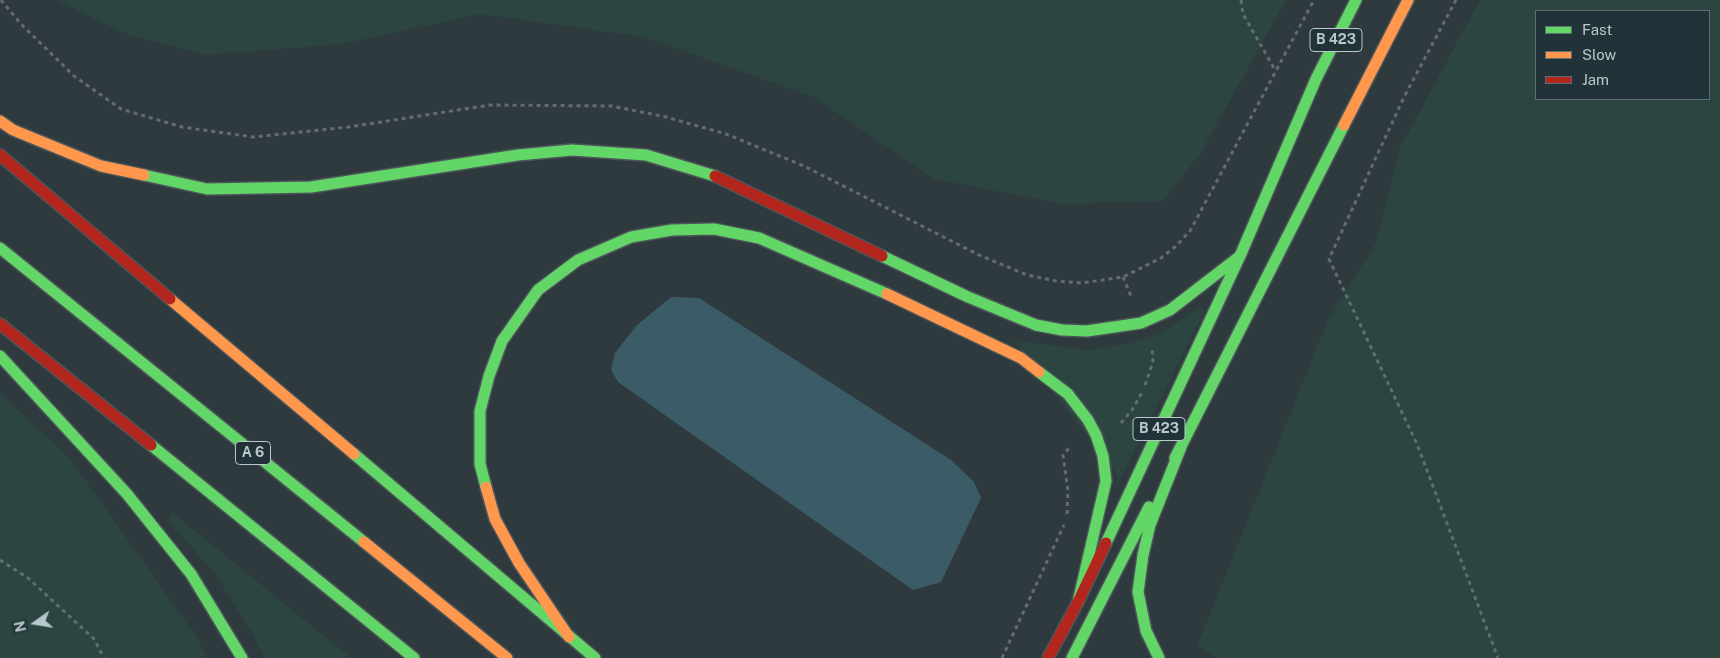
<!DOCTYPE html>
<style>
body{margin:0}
#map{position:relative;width:1720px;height:658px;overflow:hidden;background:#2e3a3e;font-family:"Public Sans",sans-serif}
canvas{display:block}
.legend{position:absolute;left:1535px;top:10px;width:175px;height:90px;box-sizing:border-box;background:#213339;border:1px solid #5e6f74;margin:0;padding:6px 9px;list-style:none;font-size:15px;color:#bac8cd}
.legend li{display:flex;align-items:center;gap:10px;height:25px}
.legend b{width:25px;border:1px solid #5e6f74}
.north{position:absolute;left:10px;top:598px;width:50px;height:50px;-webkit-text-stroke:4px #213339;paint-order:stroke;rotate:257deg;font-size:14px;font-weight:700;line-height:20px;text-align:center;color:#bac8cd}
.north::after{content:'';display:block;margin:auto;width:18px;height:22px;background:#bac8cd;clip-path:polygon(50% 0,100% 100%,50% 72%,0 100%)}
</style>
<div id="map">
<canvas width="1720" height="658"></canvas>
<ul class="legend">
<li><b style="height:6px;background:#63d668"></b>Fast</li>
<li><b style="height:6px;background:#ff974d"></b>Slow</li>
<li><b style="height:6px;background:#b3261e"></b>Jam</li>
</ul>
<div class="north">N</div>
</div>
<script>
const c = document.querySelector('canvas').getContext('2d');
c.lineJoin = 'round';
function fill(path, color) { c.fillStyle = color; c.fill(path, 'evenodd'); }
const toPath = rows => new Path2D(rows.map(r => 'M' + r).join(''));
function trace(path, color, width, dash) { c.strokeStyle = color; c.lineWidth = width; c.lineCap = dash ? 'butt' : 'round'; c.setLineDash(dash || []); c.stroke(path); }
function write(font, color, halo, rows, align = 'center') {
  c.font = font + ' "Public Sans",sans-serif'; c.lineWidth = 4.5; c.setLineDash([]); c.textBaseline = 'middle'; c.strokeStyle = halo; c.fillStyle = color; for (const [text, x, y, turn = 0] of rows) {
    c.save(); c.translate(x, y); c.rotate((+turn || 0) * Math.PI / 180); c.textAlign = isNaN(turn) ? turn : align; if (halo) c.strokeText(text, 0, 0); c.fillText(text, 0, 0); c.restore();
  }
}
const green = toPath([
 [55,0,1286,0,1200,154,1163,201,1062,204,935,179,813,97,644,37,480,14,343,44,205,55,127,34],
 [1480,0,1720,0,1720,658,1218,658,1197,646,1328,320,1376,243,1400,148],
 [1536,11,1709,11,1709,99,1536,99],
 [1199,307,1205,310,1117,486,1116,473,1013,340,1087,350,1132,343,1163,332],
 [0,393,69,457,196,636,207,658,0,658],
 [172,512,351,658,264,658,253,635,216,575,168,520]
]);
const water = toPath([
 [671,297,699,298,951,460,974,482,981,498,941,582,913,590,618,382,611,370,615,353,637,325]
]);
const path = toPath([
 [1,0,21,24,74,76,121,109,182,127,253,137,349,127,490,105,612,106,666,117,726,134,804,166,979,255,1027,275,1056,281,1082,283,1123,277,1161,258,1176,246,1190,231,1314,0],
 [1241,0,1243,14,1275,70],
 [1456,0,1404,97,1329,259,1417,444,1498,658],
 [1123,277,1131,296],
 [1145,385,1153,362,1152,348],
 [1121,423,1132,410,1143,391],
 [1067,514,1068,491,1063,455,1070,447],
 [0,560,28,578,94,639,104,658],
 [1002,658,1064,525]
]);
const fast = toPath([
 [144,175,207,189,311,187,518,155,572,150,646,155,715,176],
 [0,248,364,542],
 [882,256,968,297,1036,325,1062,330,1087,331,1141,323,1170,310,1240,256],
 [0,356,127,494,191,574,242,658],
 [1039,372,1068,394,1088,420,1096,435,1103,456,1106,481,1078,602],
 [151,445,414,658],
 [354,454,595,658],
 [1175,458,1344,125],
 [486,487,480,464,480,411,489,376,502,341,538,290,578,260,631,237,672,230,714,229,759,238,887,294],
 [1106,543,1240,256,1316,79,1356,0],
 [1072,658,1149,507],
 [1159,658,1146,631,1138,592,1143,555,1150,525,1185,437]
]);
const slow = toPath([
 [0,121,13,130,101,166,144,175],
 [1344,125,1408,0],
 [887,294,1021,358,1039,372],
 [170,299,354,454],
 [486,487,495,519,519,563,569,637],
 [364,542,507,658]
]);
const jam = toPath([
 [0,155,170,299],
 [715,176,882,256],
 [0,324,151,445],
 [1048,658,1078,602,1106,543]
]);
const shields = [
 [1336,40,52],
 [1159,429,52],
 [253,453,35]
];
const shieldNames = [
 ["B 423",1336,40],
 ["B 423",1159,429],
 ["A 6",253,453]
];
fill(green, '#2c4540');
fill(water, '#3b5c66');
trace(fast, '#4c565a', 14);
trace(slow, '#4c565a', 14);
trace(jam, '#4c565a', 14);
trace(path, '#636c6e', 3, [4, 4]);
trace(fast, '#63d668', 11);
trace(slow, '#ff974d', 11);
trace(jam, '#b3261e', 11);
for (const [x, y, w] of shields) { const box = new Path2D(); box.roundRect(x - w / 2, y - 11.5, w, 23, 4); c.fillStyle = '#213339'; c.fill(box); trace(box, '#bac8cd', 1); }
write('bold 14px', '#bac8cd', null, shieldNames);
</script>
